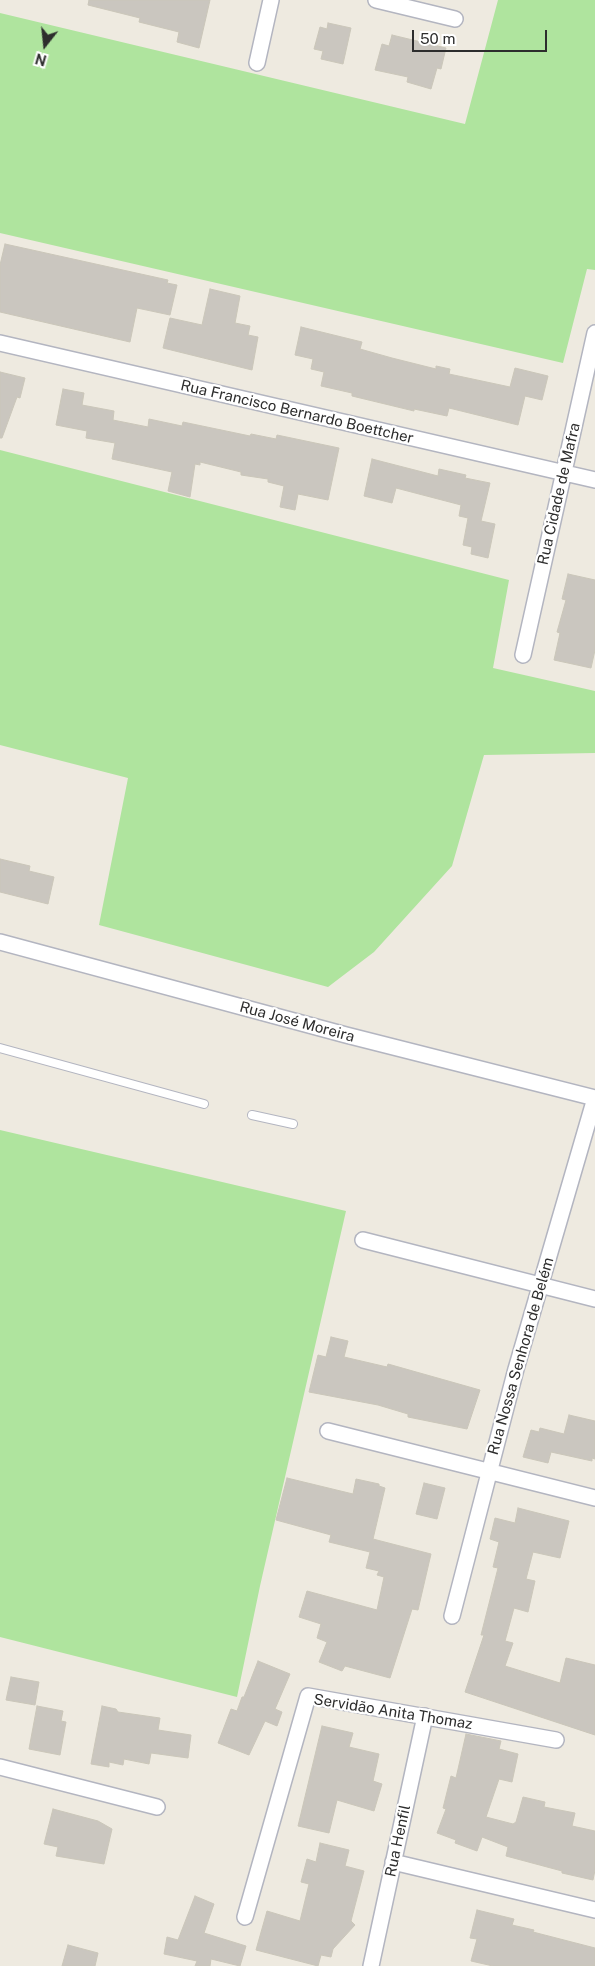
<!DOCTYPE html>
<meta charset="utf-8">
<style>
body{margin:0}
#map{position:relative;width:595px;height:1966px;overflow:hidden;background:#eeeae0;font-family:"Public Sans",sans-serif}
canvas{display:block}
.north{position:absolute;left:20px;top:20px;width:50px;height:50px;-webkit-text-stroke:4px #fff;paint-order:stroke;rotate:196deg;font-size:14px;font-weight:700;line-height:20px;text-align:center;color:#2d2d2d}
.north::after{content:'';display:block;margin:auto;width:18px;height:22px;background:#2d2d2d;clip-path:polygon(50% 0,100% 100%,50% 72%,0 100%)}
.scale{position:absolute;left:412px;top:30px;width:135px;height:22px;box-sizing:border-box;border:2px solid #2d2d2d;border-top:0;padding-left:6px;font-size:15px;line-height:18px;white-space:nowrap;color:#2d2d2d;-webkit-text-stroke:4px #fff;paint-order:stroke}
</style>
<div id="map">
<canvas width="595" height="1966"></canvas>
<div class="north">N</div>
<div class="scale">50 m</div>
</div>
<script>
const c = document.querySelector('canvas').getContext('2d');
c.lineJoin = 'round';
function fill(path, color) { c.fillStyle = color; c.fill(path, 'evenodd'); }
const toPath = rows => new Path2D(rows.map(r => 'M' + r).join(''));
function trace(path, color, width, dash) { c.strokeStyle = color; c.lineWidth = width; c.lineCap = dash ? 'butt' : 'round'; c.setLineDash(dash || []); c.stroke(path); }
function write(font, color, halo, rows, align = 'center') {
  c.font = font + ' "Public Sans",sans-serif'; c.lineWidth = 4.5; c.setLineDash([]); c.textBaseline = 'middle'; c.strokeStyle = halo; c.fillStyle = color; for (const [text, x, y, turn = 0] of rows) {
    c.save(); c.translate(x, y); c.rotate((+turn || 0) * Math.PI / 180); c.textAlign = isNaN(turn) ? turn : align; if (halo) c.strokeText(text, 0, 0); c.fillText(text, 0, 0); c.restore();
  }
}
const green = toPath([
 [498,0,595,0,595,270,587,269,563,363,0,233,0,13,465,124],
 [0,450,509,580,493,668,595,691,595,753,484,755,452,866,374,952,328,987,99,925,128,778,0,745],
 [0,1130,346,1211,260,1586,237,1697,0,1637]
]);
const building = toPath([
 [89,0,210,0,199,48,177,42,179,32,139,22,140,18,88,5,89,0],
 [328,23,351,28,343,64,321,59,323,51,314,49,320,27,327,29,328,23],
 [392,35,446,48,441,69,437,68,431,89,407,82,408,77,375,70,382,44,389,46,392,35],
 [5,244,168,280,167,283,177,285,170,315,137,308,130,342,0,312,0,265,5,244],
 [210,289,240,296,235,323,250,326,248,335,258,337,252,370,163,348,170,318,202,325,210,289],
 [301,327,362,342,360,349,392,358,436,369,436,366,450,369,449,374,510,387,515,368,548,376,542,400,525,396,518,425,449,408,447,416,414,409,414,411,352,396,352,393,321,386,324,372,311,369,313,359,295,355,301,327],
 [0,372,25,378,20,398,17,397,2,438,0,438,0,372],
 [63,389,84,393,82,405,114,411,113,420,148,427,149,419,182,426,183,422,250,436,251,434,276,439,277,435,339,448,328,500,298,494,295,510,280,507,284,486,268,482,268,479,241,475,241,472,200,462,200,465,195,464,190,497,168,491,172,472,112,459,115,443,86,438,87,431,56,425,63,389],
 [372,459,438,476,439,469,466,475,465,478,490,483,481,521,495,524,488,558,471,554,472,547,463,545,468,518,459,516,461,505,396,488,392,503,364,496,372,459],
 [568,574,595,580,595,650,591,668,554,660,560,633,557,632,566,600,562,599,568,574],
 [0,859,30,866,29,871,54,877,48,904,0,892,0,859],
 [331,1337,348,1341,344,1357,387,1367,388,1364,480,1390,467,1429,408,1417,408,1414,378,1405,309,1392,318,1355,326,1357,331,1337],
 [569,1415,595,1421,595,1459,592,1458,592,1461,551,1452,548,1463,523,1457,531,1430,539,1432,540,1428,564,1434,569,1415],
 [287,1478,353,1494,356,1479,379,1484,379,1486,385,1488,373,1539,431,1554,418,1610,412,1609,390,1678,345,1666,342,1671,319,1662,327,1642,317,1638,321,1624,299,1617,307,1591,377,1610,384,1577,377,1575,379,1571,366,1568,370,1552,329,1542,331,1535,276,1520,287,1478],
 [424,1483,445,1488,437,1519,416,1514,424,1483],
 [518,1508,569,1521,560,1558,533,1552,526,1579,535,1581,528,1612,514,1608,505,1641,513,1643,505,1666,560,1683,566,1658,595,1665,595,1735,465,1692,484,1635,481,1635,498,1568,493,1567,499,1542,490,1539,495,1518,515,1523,518,1508],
 [258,1661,290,1674,275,1709,282,1712,277,1726,265,1721,249,1755,218,1743,231,1709,237,1711,242,1697,244,1697,258,1661],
 [11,1677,39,1682,35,1705,6,1700,11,1677],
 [37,1706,63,1711,61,1721,66,1722,60,1755,29,1749,37,1706],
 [102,1706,116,1709,118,1712,160,1718,158,1730,191,1735,188,1758,151,1753,149,1764,124,1759,123,1765,109,1762,109,1767,91,1764,102,1706],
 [322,1726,353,1733,349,1747,379,1754,373,1781,382,1784,374,1811,337,1800,329,1833,298,1826,322,1726],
 [466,1734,501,1741,499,1749,518,1754,512,1782,499,1779,486,1817,513,1824,516,1822,523,1797,545,1802,544,1807,575,1813,572,1826,595,1831,595,1870,593,1880,562,1873,562,1871,506,1856,508,1847,482,1837,477,1851,455,1843,456,1840,437,1833,446,1809,443,1808,451,1776,456,1778,466,1734],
 [53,1809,98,1821,112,1829,104,1864,56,1856,58,1847,44,1844,53,1809],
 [320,1843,349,1850,345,1866,364,1871,351,1921,355,1925,333,1949,331,1957,321,1955,318,1966,256,1950,267,1911,300,1921,309,1884,301,1882,307,1859,316,1862,320,1843],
 [195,1896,214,1904,204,1933,246,1946,240,1966,211,1959,210,1966,195,1966,197,1961,164,1954,167,1937,178,1940,195,1896],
 [477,1910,514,1919,512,1925,534,1930,533,1932,595,1948,595,1966,493,1966,471,1961,477,1939,470,1938,477,1910],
 [68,1945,98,1953,95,1966,62,1966,68,1945]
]);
const lane = toPath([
 [0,1048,204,1104],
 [252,1115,293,1124]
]);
const street = toPath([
 [376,0,455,19],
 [257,63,271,0],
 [0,343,595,480],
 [523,655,595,333],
 [0,942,346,1035,595,1098],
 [363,1240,595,1299],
 [328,1431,595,1498],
 [452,1616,516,1369,595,1098],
 [0,1767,157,1807],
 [393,1862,595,1910],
 [245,1917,308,1696,556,1740],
 [371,1966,425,1716]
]);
const streetNames = [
 ["Rua Francisco Bernardo Boettcher",297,412,13],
 ["Rua Cidade de Mafra",559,494,-77],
 ["Rua José Moreira",297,1022,15],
 ["Rua Nossa Senhora de Belém",521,1356,-74],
 ["Servidão Anita Thomaz",393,1712,9],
 ["Rua Henfil",398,1841,-78]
];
fill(green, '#afe49e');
fill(building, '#cac6bf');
trace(building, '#cac6b9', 1);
trace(lane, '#b3b5c0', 10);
trace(street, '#b3b5c0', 18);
trace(lane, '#fff', 8);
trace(street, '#fff', 15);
write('15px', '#2d2d2d', '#fff', streetNames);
</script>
